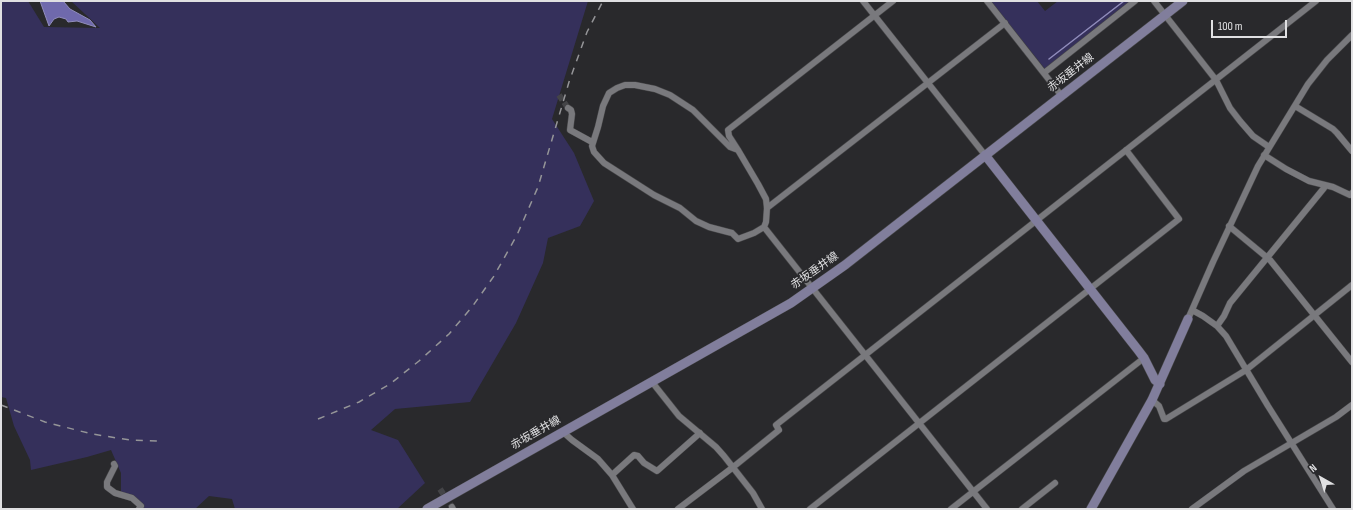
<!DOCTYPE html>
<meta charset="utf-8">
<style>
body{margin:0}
#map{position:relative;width:1353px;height:510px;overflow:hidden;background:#29292c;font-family:"Sofia Sans Condensed",sans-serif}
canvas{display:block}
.frame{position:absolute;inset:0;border:2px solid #e0e0e2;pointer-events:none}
.north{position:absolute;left:1301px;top:458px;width:40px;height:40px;-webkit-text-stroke:3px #29292c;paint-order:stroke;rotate:321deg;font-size:11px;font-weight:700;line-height:16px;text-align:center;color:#e0e0e2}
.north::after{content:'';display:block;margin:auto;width:14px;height:18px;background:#e0e0e2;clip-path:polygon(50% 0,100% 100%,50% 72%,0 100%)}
.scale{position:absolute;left:1211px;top:20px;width:76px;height:18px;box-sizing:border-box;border:2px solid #e0e0e2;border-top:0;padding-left:5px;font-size:12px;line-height:14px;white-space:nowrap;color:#e0e0e2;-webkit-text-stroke:3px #29292c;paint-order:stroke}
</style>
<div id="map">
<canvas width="1353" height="510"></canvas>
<div class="frame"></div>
<div class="north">N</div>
<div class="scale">100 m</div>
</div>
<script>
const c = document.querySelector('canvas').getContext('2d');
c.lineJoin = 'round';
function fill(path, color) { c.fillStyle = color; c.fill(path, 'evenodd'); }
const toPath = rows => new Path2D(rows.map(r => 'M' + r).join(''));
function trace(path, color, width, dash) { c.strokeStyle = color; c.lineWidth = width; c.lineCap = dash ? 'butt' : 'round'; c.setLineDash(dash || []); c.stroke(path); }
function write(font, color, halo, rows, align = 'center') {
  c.font = font + ' "Sofia Sans Condensed","Noto Sans JP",sans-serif'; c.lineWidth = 3.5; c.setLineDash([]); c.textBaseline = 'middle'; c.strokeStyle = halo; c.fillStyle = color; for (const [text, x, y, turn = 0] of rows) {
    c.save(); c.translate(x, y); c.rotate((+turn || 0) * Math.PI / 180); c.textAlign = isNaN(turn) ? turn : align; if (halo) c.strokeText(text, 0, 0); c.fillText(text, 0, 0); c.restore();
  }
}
const green = toPath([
 [1,1,28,1,44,27,100,28,71,1,588,1,552,119,574,153,594,201,580,226,548,238,543,263,516,323,470,402,395,409,371,430,398,440,425,483,397,509,235,509,232,499,209,496,195,509,144,509,121,495,121,473,111,450,87,457,31,470,30,460,14,426,6,398,1,397],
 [991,1,1037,1,1045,11,1058,1,1130,1,1045,69]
]);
const water = toPath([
 [40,1,63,1,70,9,90,20,96,27,77,21,68,22,66,19,59,17,54,19,49,26,40,1]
]);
const stream = toPath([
 [1049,59,1124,1]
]);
const streetTunnel = toPath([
 [559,95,568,108],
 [440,489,452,507]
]);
const street = toPath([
 [863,1,985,155],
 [987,1,1061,95],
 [1154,1,1216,80,1230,108,1240,121,1253,136,1269,147],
 [1044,73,1135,1],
 [1295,106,1333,129,1337,133,1352,151],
 [568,108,571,110,572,114,570,130,592,142],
 [738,150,730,147,693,110,670,95,655,89,635,85,625,85,617,88,609,93,603,106,598,127,592,146,594,152,604,163,654,195,680,208,696,221,709,227,728,232,732,233,738,239,754,233,764,227,766,222,767,208,766,199,758,184,738,150,729,136,728,130,893,1],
 [1264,155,1286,169,1309,181,1333,187,1350,195,1352,193],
 [767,208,1005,23],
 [1229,226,1270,260,1352,362],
 [764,227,987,509],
 [1192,310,1203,316,1217,326,1226,336,1268,406,1333,509],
 [1188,319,1213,262,1258,166,1308,84,1327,60,1352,35],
 [1217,326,1224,316,1230,303,1324,188,1325,185],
 [652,382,679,416,716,447,724,456,753,493,762,509],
 [1152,400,1159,406,1164,419,1166,419,1246,370,1352,285],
 [563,432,572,440,598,459,612,475,633,509],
 [114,464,115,466,107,482,107,487,115,493,132,498,141,506,139,509],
 [612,475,634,455,638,456,644,463,657,471,700,433],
 [452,507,453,509],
 [678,509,732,468,779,430,776,425,1316,1],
 [810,509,1179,219,1126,150],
 [951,509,1144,358],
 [1022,509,1055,483],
 [1192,509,1244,471,1336,417,1352,405]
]);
const secondary = toPath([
 [985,155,1138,350,1144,358,1155,380,1160,384],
 [427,509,791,303,845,265,1183,1],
 [1091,509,1152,400,1188,319]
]);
const rail = toPath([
 [1,405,45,422,92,434,130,440,159,441],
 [318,419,359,402,390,384,419,361,449,334,472,307,494,276,517,235,538,187,569,82,587,32,603,1]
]);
const streetNames = [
 ["赤坂垂井線",1071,73,-38],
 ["赤坂垂井線",815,271,-35],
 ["赤坂垂井線",536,433,-30]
];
fill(green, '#35305b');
fill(water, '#6f69ac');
trace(water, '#918dbc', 1);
trace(stream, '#918dbc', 1.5);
trace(streetTunnel, '#444447', 6, [6, 3]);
trace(street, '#48484a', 7);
trace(secondary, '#48484a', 10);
trace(street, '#79797d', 6);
trace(secondary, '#817e9c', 9);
trace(rail, '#959598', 1.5, [7, 7]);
write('11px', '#e0e0e2', '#29292c', streetNames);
</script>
